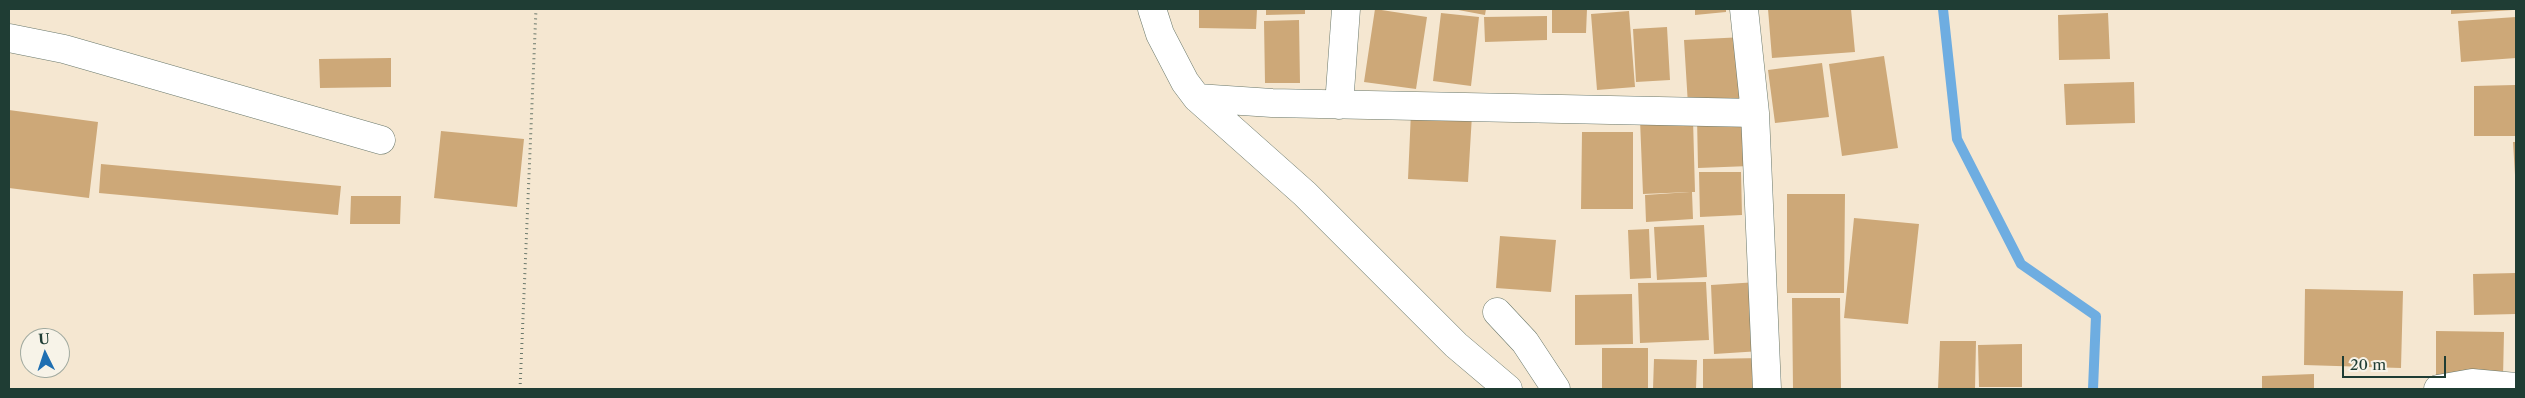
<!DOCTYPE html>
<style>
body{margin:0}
#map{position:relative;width:2525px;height:398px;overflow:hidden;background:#f5e7d1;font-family:"Libre Caslon Text",serif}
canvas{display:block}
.frame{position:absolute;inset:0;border:10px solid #1f3d34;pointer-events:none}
.north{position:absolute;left:20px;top:328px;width:50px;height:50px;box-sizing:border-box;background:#f7f3e8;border:1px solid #a1aaa0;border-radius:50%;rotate:356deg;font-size:14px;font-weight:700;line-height:20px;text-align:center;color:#1f3d34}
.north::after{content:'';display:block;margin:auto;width:18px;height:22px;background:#1f6fb2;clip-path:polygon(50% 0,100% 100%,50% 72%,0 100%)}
.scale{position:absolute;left:2342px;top:356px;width:104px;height:22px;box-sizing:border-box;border:2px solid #1f3d34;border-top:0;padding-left:6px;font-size:15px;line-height:18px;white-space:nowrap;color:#1f3d34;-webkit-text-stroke:4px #f7f3e8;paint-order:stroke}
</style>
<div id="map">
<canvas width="2525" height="398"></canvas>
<div class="frame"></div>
<div class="north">U</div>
<div class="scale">20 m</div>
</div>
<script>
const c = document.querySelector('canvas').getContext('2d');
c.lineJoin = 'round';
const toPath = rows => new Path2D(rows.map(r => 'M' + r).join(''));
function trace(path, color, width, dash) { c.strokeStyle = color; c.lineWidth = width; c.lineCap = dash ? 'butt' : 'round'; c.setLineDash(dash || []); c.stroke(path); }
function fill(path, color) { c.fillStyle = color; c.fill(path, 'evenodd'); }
const stream = toPath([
 [1943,9,1957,139,2021,264,2096,316,2093,389]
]);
const building = toPath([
 [1199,9,1257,9,1256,29,1199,28],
 [1266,9,1305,9,1305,14,1266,15],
 [1375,9,1427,17,1416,89,1364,82],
 [1453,9,1486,9,1485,15],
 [1552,9,1587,9,1586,33,1552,33],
 [1695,9,1726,9,1726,12,1695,15],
 [1768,9,1851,9,1855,52,1772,58],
 [2451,9,2513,9,2513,10,2451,14],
 [1629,11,1635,87,1597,90,1591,14],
 [1441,13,1479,17,1471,86,1433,81],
 [2108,13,2110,59,2059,60,2058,15],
 [1547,16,1547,40,1485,42,1484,17],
 [2516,17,2516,58,2461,62,2458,21],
 [1299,20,1300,83,1265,83,1264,21],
 [1667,27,1670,80,1636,82,1633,29],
 [1744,37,1748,102,1688,105,1684,40],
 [1884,56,1898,148,1842,156,1829,64],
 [391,58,391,87,320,88,319,59],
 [1822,63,1829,117,1775,123,1768,70],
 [2134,82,2135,123,2066,125,2064,84],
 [2515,85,2515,136,2474,136,2474,86],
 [9,110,98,122,89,198,9,188],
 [1411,112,1472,115,1468,182,1408,179],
 [1749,116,1750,166,1698,168,1697,117],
 [1693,119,1695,192,1692,192,1693,219,1646,222,1645,195,1690,192,1643,194,1640,120],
 [441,131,524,139,517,207,434,198],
 [1582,132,1633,132,1633,209,1581,209],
 [2513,142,2516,142,2516,175,2515,175],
 [101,164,341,186,338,215,99,193],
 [1699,172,1741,172,1742,215,1700,217],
 [1787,194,1845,194,1844,293,1787,293],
 [351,196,401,196,400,224,350,224],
 [1854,218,1919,224,1908,324,1844,318],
 [1704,225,1707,277,1657,280,1654,227],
 [1649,229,1651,278,1630,279,1628,230],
 [1500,236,1556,240,1551,292,1496,288],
 [2516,273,2516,314,2474,315,2473,274],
 [1706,282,1709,340,1640,343,1638,283],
 [1758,282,1761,351,1714,354,1711,285],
 [2305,289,2403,291,2401,368,2304,365],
 [1632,294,1633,344,1575,345,1575,295],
 [1792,298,1840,298,1841,389,1793,389],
 [2436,331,2504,332,2503,378,2436,377],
 [1940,341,1976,341,1975,389,1938,389],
 [2022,344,2022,387,1979,387,1978,345],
 [1602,348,1648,348,1648,389,1602,389],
 [1763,358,1763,389,1703,389,1703,359],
 [1654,359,1697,360,1696,389,1653,389],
 [2314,374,2314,389,2262,389,2262,376]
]);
const path = toPath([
 [520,389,536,9]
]);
const minor = toPath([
 [1152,9,1160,34,1185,82,1197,98],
 [1744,9,1755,113,1767,389],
 [9,38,64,49,381,140],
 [1339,105,1346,9],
 [1497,312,1525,342,1556,389],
 [1508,389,1456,345,1305,194,1197,98,1272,103,1755,113],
 [2438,389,2472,383,2516,387]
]);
trace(stream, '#6eade1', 10);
fill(building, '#cda878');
trace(minor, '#6a786b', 29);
trace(path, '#6a786b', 3, [1, 4]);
trace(minor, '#fff', 28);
</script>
